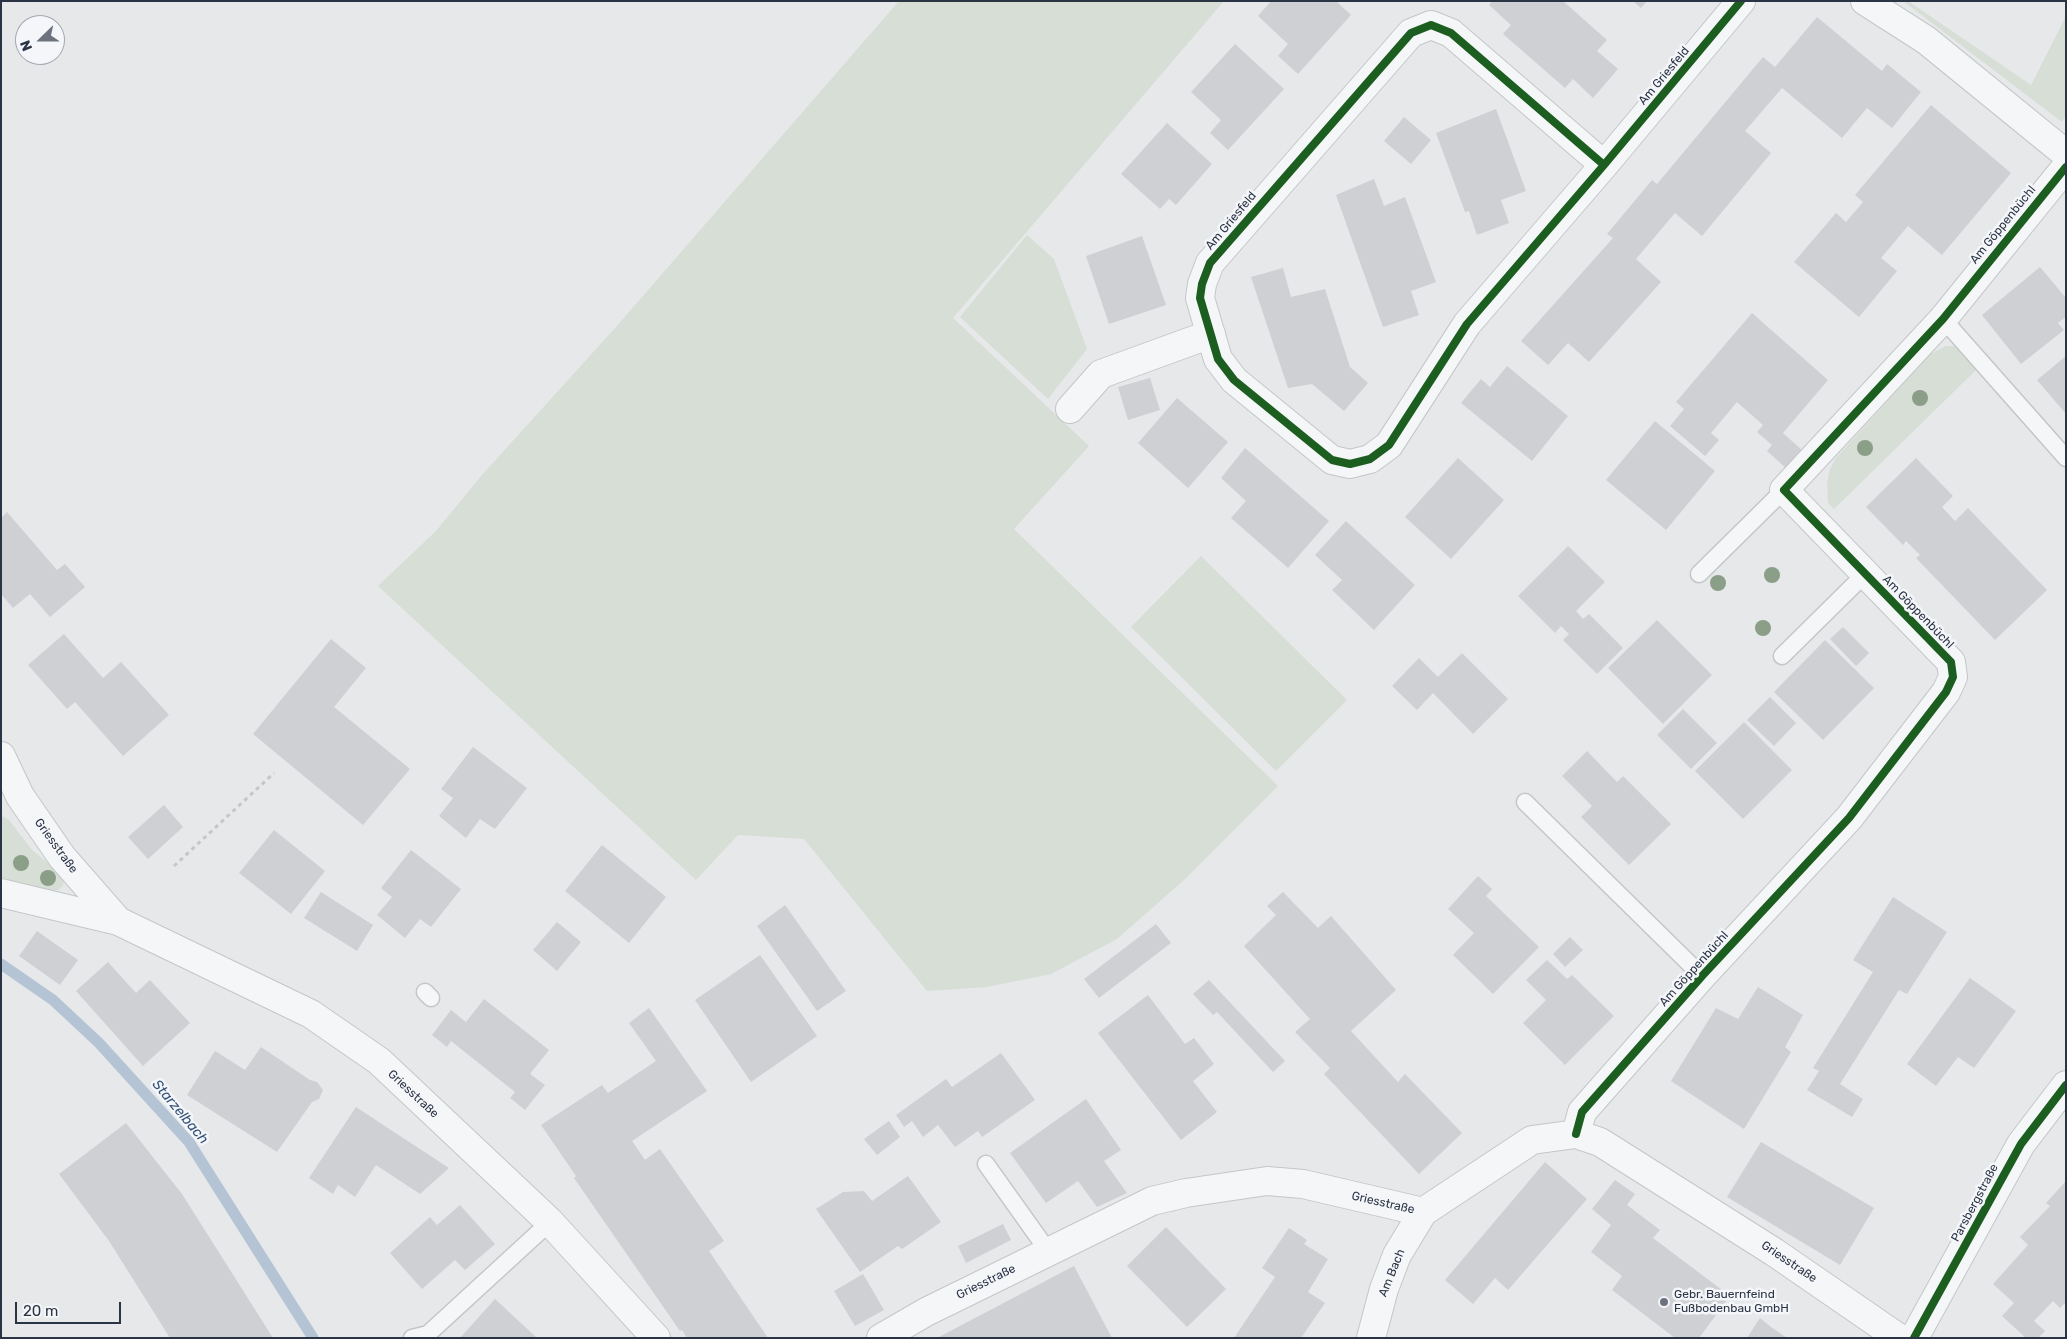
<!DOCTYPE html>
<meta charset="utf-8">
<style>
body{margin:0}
#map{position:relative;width:2067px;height:1339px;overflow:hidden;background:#e6e8ea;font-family:Rubik,sans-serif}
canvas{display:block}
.frame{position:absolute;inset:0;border:2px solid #2b3445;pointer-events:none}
.north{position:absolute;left:15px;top:15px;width:50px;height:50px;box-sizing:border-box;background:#f4f6f9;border:1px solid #a4a8b1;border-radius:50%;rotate:248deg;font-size:14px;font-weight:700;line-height:20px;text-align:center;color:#2b3445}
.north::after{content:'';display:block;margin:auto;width:18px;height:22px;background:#6c737f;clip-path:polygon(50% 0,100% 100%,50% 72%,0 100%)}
.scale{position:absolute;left:15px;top:1302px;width:106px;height:22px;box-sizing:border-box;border:2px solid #2b3445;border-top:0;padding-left:6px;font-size:15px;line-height:18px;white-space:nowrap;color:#2b3445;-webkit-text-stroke:4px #f4f6f9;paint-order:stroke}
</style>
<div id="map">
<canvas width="2067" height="1339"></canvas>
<div class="frame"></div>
<div class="north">N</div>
<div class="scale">20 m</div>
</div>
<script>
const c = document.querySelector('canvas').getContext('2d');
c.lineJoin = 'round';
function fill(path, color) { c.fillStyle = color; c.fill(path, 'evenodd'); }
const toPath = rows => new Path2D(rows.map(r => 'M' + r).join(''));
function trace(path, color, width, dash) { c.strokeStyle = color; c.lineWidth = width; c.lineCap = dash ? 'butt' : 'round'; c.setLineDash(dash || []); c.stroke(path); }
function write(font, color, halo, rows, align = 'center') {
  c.font = font + ' Rubik,sans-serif'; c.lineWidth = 5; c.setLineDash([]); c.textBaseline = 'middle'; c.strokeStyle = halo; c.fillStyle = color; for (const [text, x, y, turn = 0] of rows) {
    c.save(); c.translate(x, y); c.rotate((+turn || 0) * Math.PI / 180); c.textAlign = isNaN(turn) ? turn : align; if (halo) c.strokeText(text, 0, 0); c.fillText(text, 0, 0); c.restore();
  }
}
const green = toPath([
 [899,1,1224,1,953,318,1089,446,1014,529,1278,786,1184,880,1117,939,1051,974,987,987,927,991,804,839,738,835,696,880,378,586,436,531,482,475,616,327],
 [1903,1,1908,1,2031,85,2066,16,2066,115,2062,122],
 [1027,235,1054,259,1087,349,1048,399,960,317],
 [1946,346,1953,346,1959,349,1977,369,1834,509,1828,503,1827,483,1830,469,1836,458,1930,354],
 [1201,556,1347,700,1276,771,1131,627],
 [1,815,9,820,32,850,57,870,64,879,63,886,58,890,50,891,1,878]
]);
const stream = toPath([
 [1,964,53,1000,99,1043,189,1142,313,1338]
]);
const building = toPath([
 [1271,1,1336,1,1351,15,1298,74,1278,56,1288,44,1258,16],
 [1492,1,1563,1,1607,40,1597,51,1618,69,1593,98,1573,79,1565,88,1503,34,1511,25,1489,5],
 [1633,1,1647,1,1641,8],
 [1817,17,1882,71,1887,64,1921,92,1892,128,1867,108,1842,138,1782,88,1745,131,1771,153,1702,236,1675,213,1636,259,1661,282,1589,362,1568,343,1548,365,1521,341,1613,238,1607,234,1652,180,1657,184,1763,57,1775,67],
 [1235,44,1284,89,1228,150,1210,133,1221,120,1191,92],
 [1931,105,2011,173,1942,255,1908,226,1881,258,1897,271,1859,317,1794,262,1836,213,1846,222,1863,202,1855,195],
 [1496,109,1526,191,1501,200,1509,223,1477,235,1469,211,1465,212,1436,133],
 [1404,117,1431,140,1411,164,1384,141],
 [1167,123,1212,164,1176,205,1169,199,1160,209,1121,174],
 [1374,179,1384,206,1405,197,1436,282,1411,291,1419,315,1383,327,1336,195],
 [1142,236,1166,305,1109,324,1086,256],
 [2040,267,2066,298,2066,317,2058,323,2064,330,2021,364,1982,315],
 [1283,268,1291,297,1325,289,1350,367,1368,383,1344,411,1312,384,1288,388,1251,277],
 [1752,313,1828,380,1783,433,1803,451,1787,469,1767,451,1772,445,1757,432,1763,425,1737,402,1711,433,1719,440,1705,456,1670,426,1684,409,1676,402],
 [2066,356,2066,414,2037,380],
 [1507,366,1568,416,1532,461,1461,403,1481,379,1490,387],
 [1150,378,1160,410,1128,420,1118,387],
 [1177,398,1228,442,1188,488,1138,443],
 [1655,421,1715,471,1666,530,1606,480],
 [1245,448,1329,521,1288,568,1231,518,1246,501,1221,478],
 [1458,458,1504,500,1451,559,1405,517],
 [1916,458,1953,496,1942,507,1955,521,1968,508,2047,590,1995,640,1916,558,1920,555,1906,541,1903,545,1866,507],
 [7,512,57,570,65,564,85,587,50,617,30,594,13,608,1,594,1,518],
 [1346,521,1415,585,1374,630,1332,590,1342,580,1315,555],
 [1568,546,1605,582,1576,611,1583,619,1589,614,1623,648,1597,674,1563,640,1569,634,1561,626,1555,633,1518,596],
 [1657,620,1712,675,1663,724,1608,668],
 [1843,627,1869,653,1856,666,1830,639],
 [64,634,103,678,121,662,169,715,123,756,75,702,67,709,28,665],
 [331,639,366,668,334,707,410,769,363,825,253,734],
 [1825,640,1874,688,1823,740,1774,692],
 [1462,653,1508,699,1473,734,1433,693,1417,710,1392,686,1419,658,1438,677],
 [1770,697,1796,723,1774,746,1747,720],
 [1683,709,1717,743,1691,769,1657,735],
 [1744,722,1792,770,1743,819,1695,771],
 [473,747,527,788,495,829,480,819,466,838,439,816,453,798,441,789],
 [1587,751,1617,782,1623,776,1671,824,1629,865,1581,817,1592,806,1562,776],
 [164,805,183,827,148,859,128,837],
 [274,830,325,871,291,914,239,873],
 [602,845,666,897,629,943,565,891],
 [411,850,461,889,431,927,420,919,405,938,377,915,392,897,381,888],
 [1478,876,1492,889,1486,896,1539,947,1493,994,1453,955,1474,933,1448,909],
 [321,892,373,925,357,951,304,918],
 [1283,892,1318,928,1331,916,1396,990,1351,1031,1398,1082,1405,1074,1462,1133,1419,1174,1324,1074,1330,1068,1295,1032,1310,1019,1244,946,1276,915,1267,906],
 [1893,897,1947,932,1907,994,1899,990,1840,1084,1863,1099,1852,1117,1807,1090,1819,1071,1813,1068,1873,972,1853,960],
 [785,905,846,991,817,1011,757,926],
 [557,922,581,942,557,971,533,950],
 [1156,924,1171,943,1099,998,1084,979],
 [37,931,78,960,60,985,19,956],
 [1570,937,1583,950,1565,967,1553,954],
 [760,955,817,1036,751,1082,695,1000],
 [1547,960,1567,979,1572,975,1614,1016,1565,1065,1523,1023,1546,1000,1526,980],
 [108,962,136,993,150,980,190,1023,143,1066,76,991],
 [1970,978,2016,1011,1974,1068,1958,1057,1936,1086,1907,1064],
 [1209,980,1285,1061,1273,1072,1217,1012,1213,1015,1193,994],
 [1758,987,1803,1015,1785,1047,1791,1052,1744,1129,1671,1081,1716,1008,1738,1019],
 [1148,995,1185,1044,1194,1038,1214,1064,1193,1081,1217,1112,1181,1140,1098,1033],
 [484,999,549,1050,530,1074,545,1085,525,1110,510,1098,515,1092,451,1041,447,1047,432,1035,451,1010,466,1022],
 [649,1008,707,1091,632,1141,645,1160,660,1149,724,1241,709,1251,768,1338,687,1338,682,1330,680,1331,574,1178,576,1176,541,1125,602,1085,608,1093,656,1061,629,1023],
 [261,1047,310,1080,317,1082,323,1090,319,1099,312,1102,277,1152,187,1095,215,1051,245,1070],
 [1001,1053,1035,1100,982,1137,978,1131,955,1147,938,1125,923,1137,912,1121,904,1127,896,1115,946,1079,952,1087],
 [1086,1099,1121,1150,1104,1161,1127,1193,1097,1207,1078,1181,1046,1203,1010,1153],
 [356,1107,397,1134,449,1168,420,1194,376,1165,355,1197,338,1185,333,1194,309,1178],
 [889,1121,900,1137,877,1155,864,1139],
 [126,1123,182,1194,273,1338,170,1338,109,1241,59,1174],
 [1761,1142,1874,1208,1840,1265,1727,1197],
 [1545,1162,1587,1199,1508,1290,1495,1278,1473,1304,1445,1280],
 [908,1176,941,1222,902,1249,898,1246,860,1272,816,1209,843,1192,864,1191,872,1201],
 [1615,1180,1635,1194,1627,1205,1660,1230,1653,1238,1730,1296,1699,1338,1675,1338,1612,1290,1622,1276,1591,1252,1611,1225,1592,1209],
 [2066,1181,2066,1302,2060,1308,2053,1301,2034,1321,2045,1331,2038,1338,2026,1338,2002,1316,2014,1303,1993,1284,2028,1245,2020,1237,2050,1206,2046,1203],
 [460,1205,495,1244,465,1270,455,1260,422,1289,390,1253,430,1217,437,1225],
 [1003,1224,1011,1240,966,1263,958,1246],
 [1166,1227,1226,1289,1187,1327,1127,1266],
 [1289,1228,1307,1240,1304,1244,1328,1259,1308,1292,1325,1303,1301,1338,1234,1338,1275,1277,1262,1268],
 [1074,1266,1112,1338,937,1338],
 [863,1274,884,1310,855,1326,834,1291],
 [495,1299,537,1338,460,1338],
 [1760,1318,1771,1327,1787,1338,1747,1338]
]);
const path = toPath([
 [174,866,274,773]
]);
const service = toPath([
 [1943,319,2066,458],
 [1699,574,1784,490],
 [1782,656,1865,574],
 [1525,802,1702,976],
 [425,992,431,998],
 [986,1164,1048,1251],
 [412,1338,428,1334,550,1222]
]);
const minor = toPath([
 [1865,1,1926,40,2066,154],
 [1604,165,1451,33,1431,25,1411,33,1210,263,1202,284,1200,298,1218,359,1234,380,1332,460,1350,464,1370,459,1389,445,1467,324,1604,165,1741,1],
 [1070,409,1101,374,1211,334],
 [1,756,20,796,62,857,118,921,311,1014,379,1061,550,1222,656,1338],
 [1,893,118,921],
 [1576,1134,1582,1112,1702,976,1849,818,1946,692,1953,677,1951,662,1784,490,1943,319,2066,167],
 [881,1338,926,1312,1152,1201,1186,1193,1267,1181,1303,1184,1423,1212,1532,1140,1576,1134,1600,1142,1774,1252,1899,1338],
 [1371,1338,1384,1289,1397,1255,1423,1212],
 [1914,1338,2021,1144,2066,1085]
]);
const cycleway = toPath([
 [1604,165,1451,33,1431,25,1411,33,1210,263,1202,284,1200,298,1218,359,1234,380,1332,460,1350,464,1370,459,1389,445,1467,324,1604,165,1741,1],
 [1576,1134,1582,1112,1702,976,1849,818,1946,692,1953,677,1951,662,1784,490,1943,319,2066,167],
 [1914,1338,2021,1144,2066,1085]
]);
const trees = [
 [1920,398],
 [1865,448],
 [1772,575],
 [1718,583],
 [1763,628],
 [21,863],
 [48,878]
];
const markers = [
 [1664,1302,5,"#6c737f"]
];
const streetNames = [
 ["Am Griesfeld",1664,76,-50],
 ["Am Griesfeld",1231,221,-50],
 ["Am Göppenbüchl",2003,225,-51],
 ["Am Göppenbüchl",1918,612,46],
 ["Griesstraße",56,846,54],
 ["Am Göppenbüchl",1694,969,-48],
 ["Griesstraße",413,1094,43],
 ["Griesstraße",1383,1203,13],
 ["Parsbergstraße",1975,1203,-62],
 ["Griesstraße",1789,1262,34],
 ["Am Bach",1392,1273,-68],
 ["Griesstraße",986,1282,-26]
];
const poiNames = [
 ["Gebr. Bauernfeind",1674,1295],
 ["Fußbodenbau GmbH",1674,1309]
];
const waterNames = [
 ["Starzelbach",180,1112,50]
];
fill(green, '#d6ded6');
trace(stream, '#b4c4d5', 11);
fill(building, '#ced0d3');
trace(service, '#c4c6c8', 19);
trace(minor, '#c4c6c8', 30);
trace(path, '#c5c6ca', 3, [4, 4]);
trace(service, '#f5f6f7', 16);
trace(minor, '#f5f6f7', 28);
trace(cycleway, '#1b5e20', 8);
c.fillStyle = '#8a9e88';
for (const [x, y] of trees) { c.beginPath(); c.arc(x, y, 8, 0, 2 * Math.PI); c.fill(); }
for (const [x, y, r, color] of markers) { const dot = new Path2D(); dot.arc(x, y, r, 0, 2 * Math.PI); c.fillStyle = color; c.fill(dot); trace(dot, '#f4f6f9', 2); }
write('12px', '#2b3445', '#f4f6f9', streetNames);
write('12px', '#2b3445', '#f4f6f9', poiNames, 'left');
write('italic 14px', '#34527a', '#f4f6f9', waterNames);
</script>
